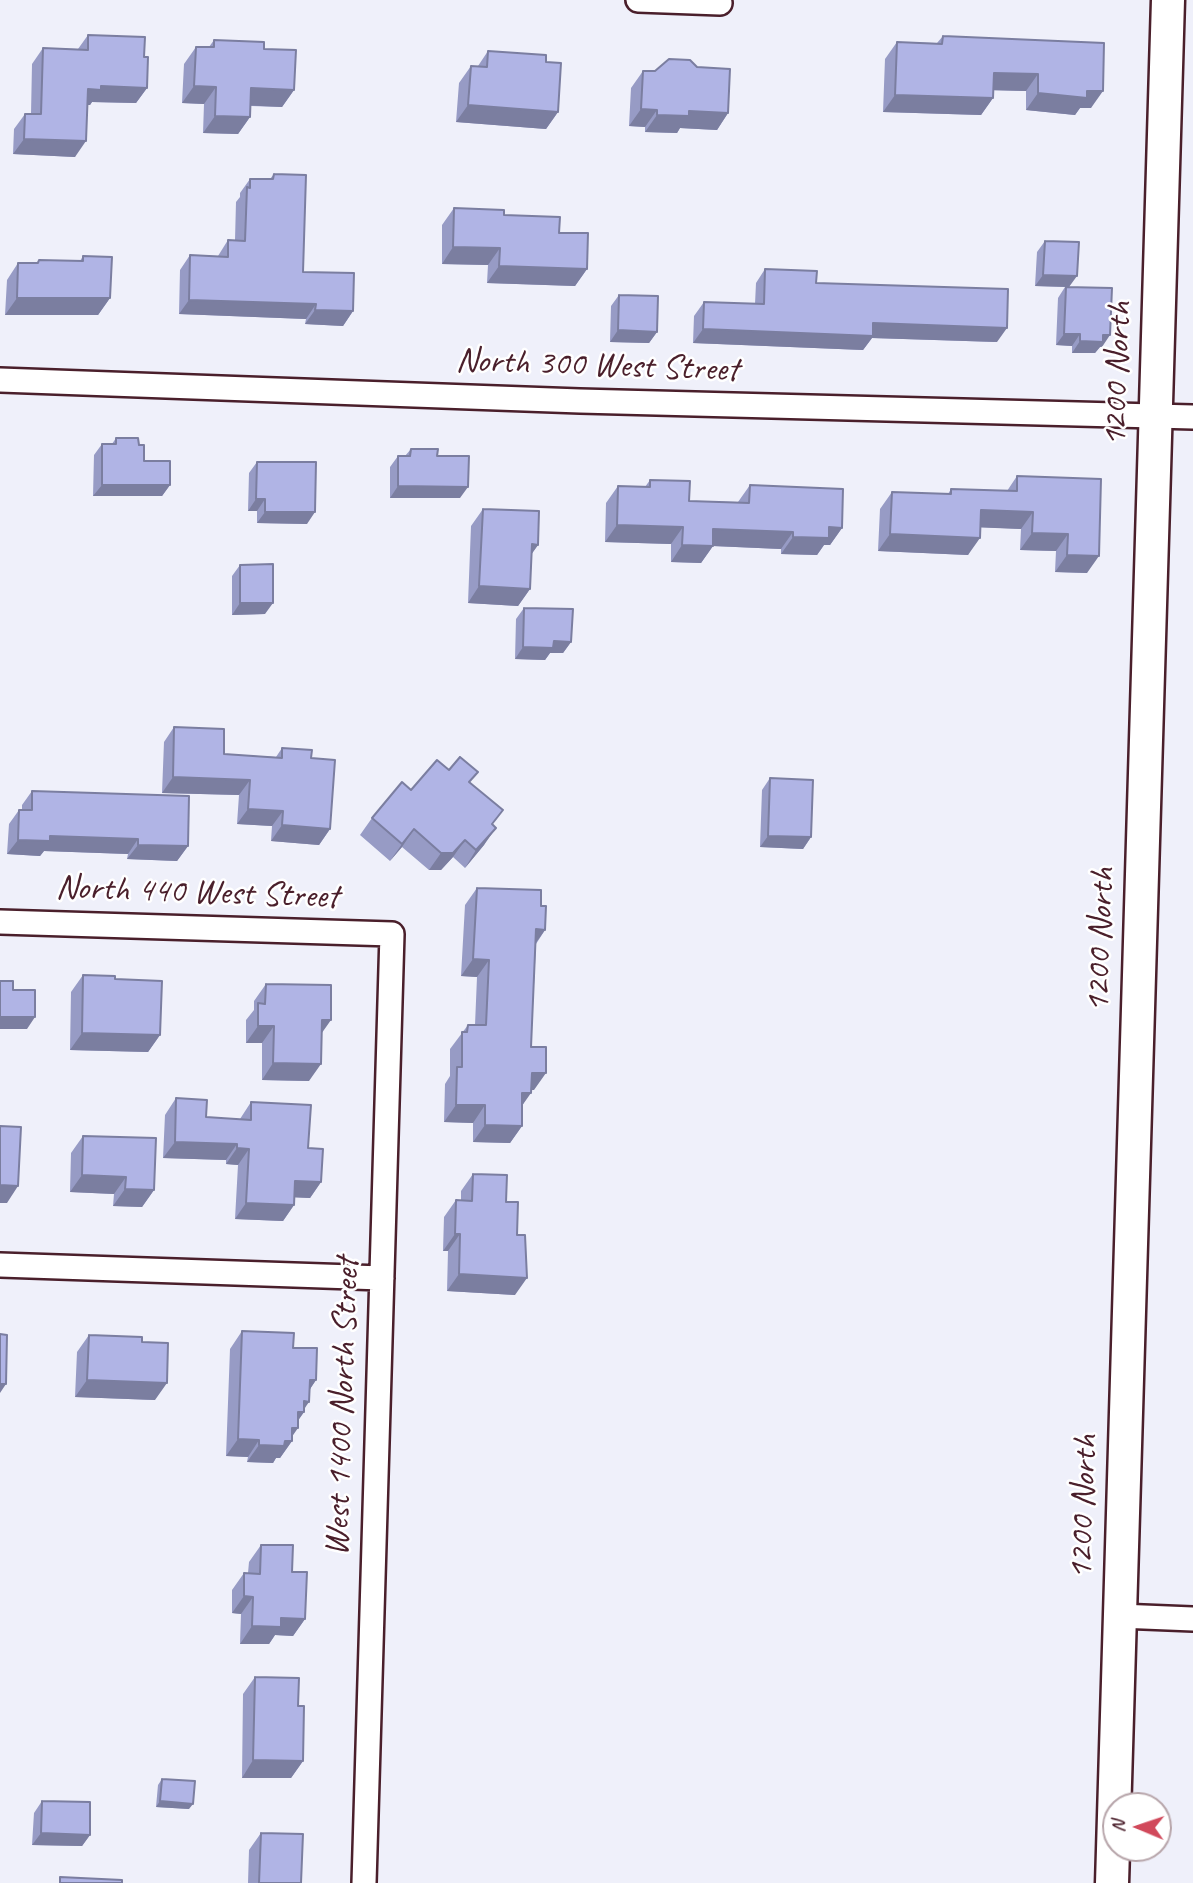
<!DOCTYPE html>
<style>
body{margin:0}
#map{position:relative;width:1193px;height:1883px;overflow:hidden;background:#eff0fa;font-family:Caveat,sans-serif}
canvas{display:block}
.north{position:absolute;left:1102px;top:1792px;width:70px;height:70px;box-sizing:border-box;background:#fff;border:2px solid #b7a5aa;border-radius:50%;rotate:272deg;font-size:19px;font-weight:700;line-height:28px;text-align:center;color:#4a1f2b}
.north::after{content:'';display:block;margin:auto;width:24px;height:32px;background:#d1495b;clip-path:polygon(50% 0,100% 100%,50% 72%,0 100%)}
</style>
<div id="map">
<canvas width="1193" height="1883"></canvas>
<div class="north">N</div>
</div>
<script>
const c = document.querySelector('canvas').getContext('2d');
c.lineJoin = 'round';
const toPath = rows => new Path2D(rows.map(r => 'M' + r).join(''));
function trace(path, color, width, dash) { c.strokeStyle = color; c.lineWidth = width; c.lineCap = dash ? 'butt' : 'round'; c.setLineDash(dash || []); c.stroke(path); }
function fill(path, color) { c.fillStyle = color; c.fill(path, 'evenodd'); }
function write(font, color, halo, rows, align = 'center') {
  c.font = font + ' Caveat,sans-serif'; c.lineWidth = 5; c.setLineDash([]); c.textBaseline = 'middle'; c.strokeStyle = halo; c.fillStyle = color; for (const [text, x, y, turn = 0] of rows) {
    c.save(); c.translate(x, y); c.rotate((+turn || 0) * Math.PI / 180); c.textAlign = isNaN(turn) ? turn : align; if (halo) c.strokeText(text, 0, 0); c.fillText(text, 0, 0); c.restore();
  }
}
const street = toPath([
 [638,0,720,3],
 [0,380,580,401,1193,417],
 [0,922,392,934,364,1883],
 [0,1265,382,1278],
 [1119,1616,1193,1619]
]);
const secondary = toPath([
 [1112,1883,1168,0]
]);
const wall = toPath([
 [88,35,144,57,147,88,136,103,92,102,90,105,87,105,75,157,13,154,14,129,25,114,31,114,32,64,43,48,78,49],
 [943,36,1104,43,1091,108,1080,108,1075,115,1026,110,1026,91,993,90,993,98,981,115,883,112,885,59,897,42,937,43],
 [214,40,264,49,294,90,282,107,251,106,250,117,238,134,203,133,204,104,182,103,184,64,196,47,209,47],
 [488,51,546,62,558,112,546,129,456,122,459,83,471,66,478,66],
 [643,71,728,113,717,130,680,128,677,133,645,132,645,127,629,126,631,88],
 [274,174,303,272,353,311,343,326,305,324,306,319,179,314,180,270,190,255,218,256,228,240,235,240,236,202,240,197,240,193,250,179,270,179],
 [454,208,504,215,587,269,575,286,487,283,488,265,442,264,442,225],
 [1045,241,1102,347,1100,347,1095,353,1072,353,1072,346,1056,345,1058,298,1065,287,1035,286,1037,252],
 [83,256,110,298,98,315,5,315,7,280,18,263,36,263,39,260,80,261],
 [765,269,816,283,997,342,872,338,863,350,693,343,694,316,704,302,755,304,756,283],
 [619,295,657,332,649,343,610,342,611,306],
 [116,438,139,445,144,461,170,485,162,496,93,496,94,455,102,444,112,444],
 [411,449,437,456,460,498,390,498,390,467,398,456,405,456],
 [257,462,307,524,257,523,257,511,248,511,249,473],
 [1017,476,1101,479,1087,573,1055,572,1056,551,1020,550,1021,529,980,527,968,555,878,551,880,509,892,492,948,494,951,489,1007,491],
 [650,480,689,501,738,502,750,485,842,528,830,545,824,545,817,555,781,554,781,549,713,546,701,563,671,562,671,544,605,542,606,503,618,486,645,487],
 [483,509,538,545,532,553,530,589,518,606,468,603,471,526],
 [240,565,265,614,232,615,232,576],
 [524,608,571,642,563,653,550,653,545,660,515,659,516,619],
 [174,727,224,754,276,757,282,748,311,758,330,829,319,845,271,841,272,826,237,824,239,795,162,793,164,742],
 [449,770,470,782,493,825,484,845,465,868,453,857,441,870,429,870,402,847,390,861,360,835,372,818,411,790],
 [770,778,811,837,803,849,760,847,762,790],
 [32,791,188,846,177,861,127,859,128,854,44,851,40,856,7,854,9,824,19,810,22,810,22,805],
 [477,888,541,906,545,930,536,944,531,1047,534,1090,531,1090,522,1106,522,1126,510,1143,473,1142,473,1123,444,1122,445,1084,450,1076,450,1049,468,1025,475,1025,477,977,461,976,465,905],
 [83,975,115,979,160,1035,148,1052,70,1050,71,992],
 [266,984,309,1081,262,1080,262,1043,246,1043,246,1020,254,1010,254,1001],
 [176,1098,206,1117,240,1119,251,1102,308,1148,321,1182,310,1198,294,1197,294,1205,283,1221,235,1219,238,1165,226,1164,226,1160,163,1158,165,1115],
 [83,1136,154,1190,142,1207,113,1206,114,1194,70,1192,71,1153],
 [473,1174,506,1202,515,1295,447,1291,448,1251,443,1251,444,1217,456,1200,461,1200,461,1191],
 [242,1331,293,1348,316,1380,310,1389,304,1412,298,1420,292,1437,292,1441,280,1458,276,1458,273,1463,247,1462,248,1457,226,1456,230,1349],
 [89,1335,142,1342,155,1400,75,1397,77,1352],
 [261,1545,292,1572,305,1619,293,1636,275,1635,269,1644,240,1644,241,1614,232,1613,232,1590,244,1573,248,1573,249,1562],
 [255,1677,298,1706,303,1761,291,1778,242,1778,243,1694],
 [162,1779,189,1809,156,1807,158,1785],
 [42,1801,90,1835,82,1846,32,1845,34,1813],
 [261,1833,301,1883,248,1883,249,1850]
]);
const shadedWall = toPath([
 [994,73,1038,74,1026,91,982,90],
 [101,86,147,88,136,103,92,102,90,105,77,105,88,89],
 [194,86,216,87,204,104,182,103],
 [251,88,294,90,282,107,239,105],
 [1087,91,1103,91,1091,108,1080,108,1075,115,1026,110,1038,93],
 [895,95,993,98,981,115,883,112],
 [468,105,558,112,546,129,456,122],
 [641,109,657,110,645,127,629,126],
 [689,111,728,113,717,130,680,128,677,133,645,132,657,115],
 [215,116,250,117,238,134,203,133],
 [24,139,86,141,75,157,13,154],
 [453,247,500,248,488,265,442,264],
 [499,266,587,269,575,286,487,283],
 [1043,275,1077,276,1069,287,1035,286],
 [17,298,110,298,98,315,5,315],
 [189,300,316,304,306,319,179,314],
 [315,310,353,311,343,326,305,324],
 [873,323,1007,328,997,342,872,338,863,350,693,343,703,329],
 [618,330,657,332,649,343,610,342],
 [1064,334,1080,334,1072,346,1056,345],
 [1103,335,1110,335,1102,347,1100,347,1095,353,1072,353,1080,341],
 [102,485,170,485,162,496,93,496],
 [398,486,468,487,460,498,390,498],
 [256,499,265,499,257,511,248,511],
 [981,510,1033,512,1021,529,969,527],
 [265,512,315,512,307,524,257,523],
 [617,525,683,527,671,544,605,542],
 [829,527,842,528,830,545,824,545,817,555,781,554,793,537],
 [713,529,793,532,781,549,713,546,701,563,671,562,682,545],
 [1032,533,1068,534,1056,551,1020,550],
 [890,534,980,538,968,555,878,551],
 [532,544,538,545,526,562],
 [1067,555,1099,556,1087,573,1055,572],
 [479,586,530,589,518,606,468,603],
 [240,603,273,603,265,614,232,615],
 [554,641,571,642,563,653,550,653,545,660,515,659,523,647],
 [173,777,250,780,239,795,162,793],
 [248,809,283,811,272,826,237,824],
 [282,825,330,829,319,845,271,841],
 [496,828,484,845,465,868,476,850],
 [414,829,402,847,390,861,402,844],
 [50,836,138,839,128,854,44,851,40,856,7,854,18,840],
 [768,836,811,837,803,849,760,847],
 [465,840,453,857,441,870,429,870,441,853],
 [138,845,188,846,177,861,127,859],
 [536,929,545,930,533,947],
 [473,959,489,960,477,977,461,976],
 [0,1017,35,1017,27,1029,0,1029],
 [322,1020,331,1020,319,1037],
 [258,1026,274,1026,262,1043,246,1043],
 [82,1033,160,1035,148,1052,70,1050],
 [273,1063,321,1064,309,1081,262,1080],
 [532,1073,546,1073,534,1090,520,1090],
 [522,1093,531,1093,519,1110],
 [456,1105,485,1105,473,1123,444,1122],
 [485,1125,522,1126,510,1143,473,1142],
 [175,1142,237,1144,226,1160,163,1158],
 [237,1148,249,1149,238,1165,226,1164],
 [82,1175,126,1177,114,1194,70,1192],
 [295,1181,321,1182,310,1198,284,1197],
 [0,1185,18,1186,7,1203,0,1203],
 [125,1189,154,1190,142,1207,113,1206],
 [246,1203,294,1205,283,1221,235,1219],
 [455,1234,460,1234,448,1251,443,1251],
 [459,1274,527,1278,515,1295,447,1291],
 [87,1380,167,1383,155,1400,75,1397],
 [310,1380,316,1380,304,1398],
 [0,1384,6,1384,0,1393],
 [304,1401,309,1402,302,1412,304,1412,293,1428,298,1428,289,1441,292,1441,280,1458,276,1458,273,1463,247,1462,259,1445],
 [238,1439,259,1440,248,1457,226,1456],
 [244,1596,253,1597,241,1614,232,1613],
 [281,1618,305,1619,293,1636,275,1635,269,1644,240,1644,252,1626],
 [253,1760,303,1761,291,1778,242,1778],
 [160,1801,193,1804,189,1809,156,1807],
 [41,1833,90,1835,82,1846,32,1845]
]);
const building = toPath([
 [88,35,145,37,144,57,148,57,147,88,101,86,101,90,88,89,86,141,24,139,25,114,41,114,43,48,88,50,88,35],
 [943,36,1104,43,1103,91,1087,91,1087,98,1038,93,1038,74,994,73,993,98,895,95,897,42,942,44,943,36],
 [214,40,264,42,264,49,296,50,294,90,251,88,250,117,215,116,216,87,194,86,196,47,214,47,214,40],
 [488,51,546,55,546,62,561,63,558,112,468,105,471,66,487,67,488,51],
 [669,59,690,60,697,67,730,69,728,113,689,111,689,116,657,115,657,110,641,109,643,71,655,71,669,59],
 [274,174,306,175,303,272,354,273,353,311,315,310,316,304,189,300,190,255,228,257,228,240,245,241,247,187,250,188,250,179,273,179,274,174],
 [454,208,504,210,504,215,560,217,559,233,588,233,587,269,499,266,500,248,453,247,454,208],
 [1045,241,1079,242,1077,276,1043,275,1045,241],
 [83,256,112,257,110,298,17,298,18,263,38,263,39,260,83,261,83,256],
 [765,269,817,271,816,283,1008,289,1007,328,873,323,873,336,703,329,704,302,764,304,765,269],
 [1066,287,1112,288,1110,335,1103,335,1103,342,1080,341,1080,334,1064,334,1066,287],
 [619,295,658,296,657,332,618,330,619,295],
 [116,438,138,438,139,445,144,445,144,461,170,461,170,485,102,485,102,444,116,444,116,438],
 [411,449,438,449,437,456,469,456,468,487,398,486,398,456,410,456,411,449],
 [257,462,316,462,315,512,265,512,265,499,256,499,257,462],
 [1017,476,1101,479,1099,556,1067,555,1068,534,1032,533,1033,512,981,510,980,538,890,534,892,492,951,494,951,489,1017,491,1017,476],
 [650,480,690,481,689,501,749,503,750,485,843,489,842,528,829,527,829,538,793,537,793,532,713,529,713,546,682,545,683,527,617,525,618,486,650,487,650,480],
 [483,509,539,511,538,545,532,544,530,589,479,586,483,509],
 [273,564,273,603,240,603,240,565,273,564],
 [524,608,573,609,571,642,554,641,553,648,523,647,524,608],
 [174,727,224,729,224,754,282,758,282,748,312,750,311,758,335,760,330,829,282,825,283,811,248,809,250,780,173,777,174,727],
 [460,757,478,772,469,782,503,810,492,824,496,828,476,850,465,840,453,853,441,853,414,829,402,844,372,818,402,782,411,790,437,760,449,770,460,757],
 [770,778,813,780,811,837,768,836,770,778],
 [32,791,189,796,188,846,138,845,138,839,50,836,50,841,18,840,19,810,32,810,32,791],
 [477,888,541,890,541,906,546,906,545,930,536,929,531,1047,546,1047,546,1073,532,1073,531,1093,522,1093,522,1126,485,1125,485,1105,456,1105,457,1067,462,1067,462,1032,467,1032,468,1025,486,1025,489,960,473,959,477,888],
 [83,975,115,976,115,979,162,981,160,1035,82,1033,83,975],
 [0,981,13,981,13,990,35,990,35,1017,0,1017,0,981],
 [266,984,331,985,331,1020,322,1020,321,1064,273,1063,274,1026,258,1026,258,1003,265,1004,266,984],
 [176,1098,207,1100,206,1117,251,1120,251,1102,311,1105,308,1148,323,1149,321,1182,295,1181,294,1205,246,1203,249,1149,237,1148,237,1144,175,1142,176,1098],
 [0,1126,21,1127,18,1186,0,1185,0,1126],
 [83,1136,156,1138,154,1190,125,1189,126,1177,82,1175,83,1136],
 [473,1174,507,1175,506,1202,518,1202,517,1235,525,1235,527,1278,459,1274,460,1234,455,1234,456,1200,472,1201,473,1174],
 [242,1331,294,1333,293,1348,317,1348,316,1380,310,1380,309,1402,304,1401,304,1412,298,1412,298,1428,292,1428,292,1441,285,1441,284,1446,259,1445,259,1440,238,1439,242,1331],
 [0,1334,7,1335,6,1384,0,1384,0,1334],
 [89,1335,142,1337,142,1342,168,1343,167,1383,87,1380,89,1335],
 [261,1545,293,1545,292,1572,307,1572,305,1619,281,1618,281,1627,252,1626,253,1597,244,1596,244,1573,260,1574,261,1545],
 [255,1677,299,1678,298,1706,304,1706,303,1761,253,1760,255,1677],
 [162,1779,195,1781,193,1804,160,1801,162,1779],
 [42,1801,90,1802,90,1835,41,1833,42,1801],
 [261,1833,303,1834,301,1883,259,1883,261,1833],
 [60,1877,122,1880,122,1883,60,1883,60,1877]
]);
const streetNames = [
 ["North 300 West Street",597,366,2],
 ["1200 North",1118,374,-88],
 ["North 440 West Street",197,893,2],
 ["1200 North",1101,940,-88],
 ["West 1400 North Street",343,1407,-88],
 ["1200 North",1084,1507,-88]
];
trace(street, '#4a1f2b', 28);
trace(secondary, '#4a1f2b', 37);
trace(street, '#fff', 23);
trace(secondary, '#fff', 32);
fill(wall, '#979bc5');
fill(shadedWall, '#7b7ea0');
fill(building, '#b0b4e5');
trace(building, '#7b7ea0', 2);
write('35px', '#4a1f2b', '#fff', streetNames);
</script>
